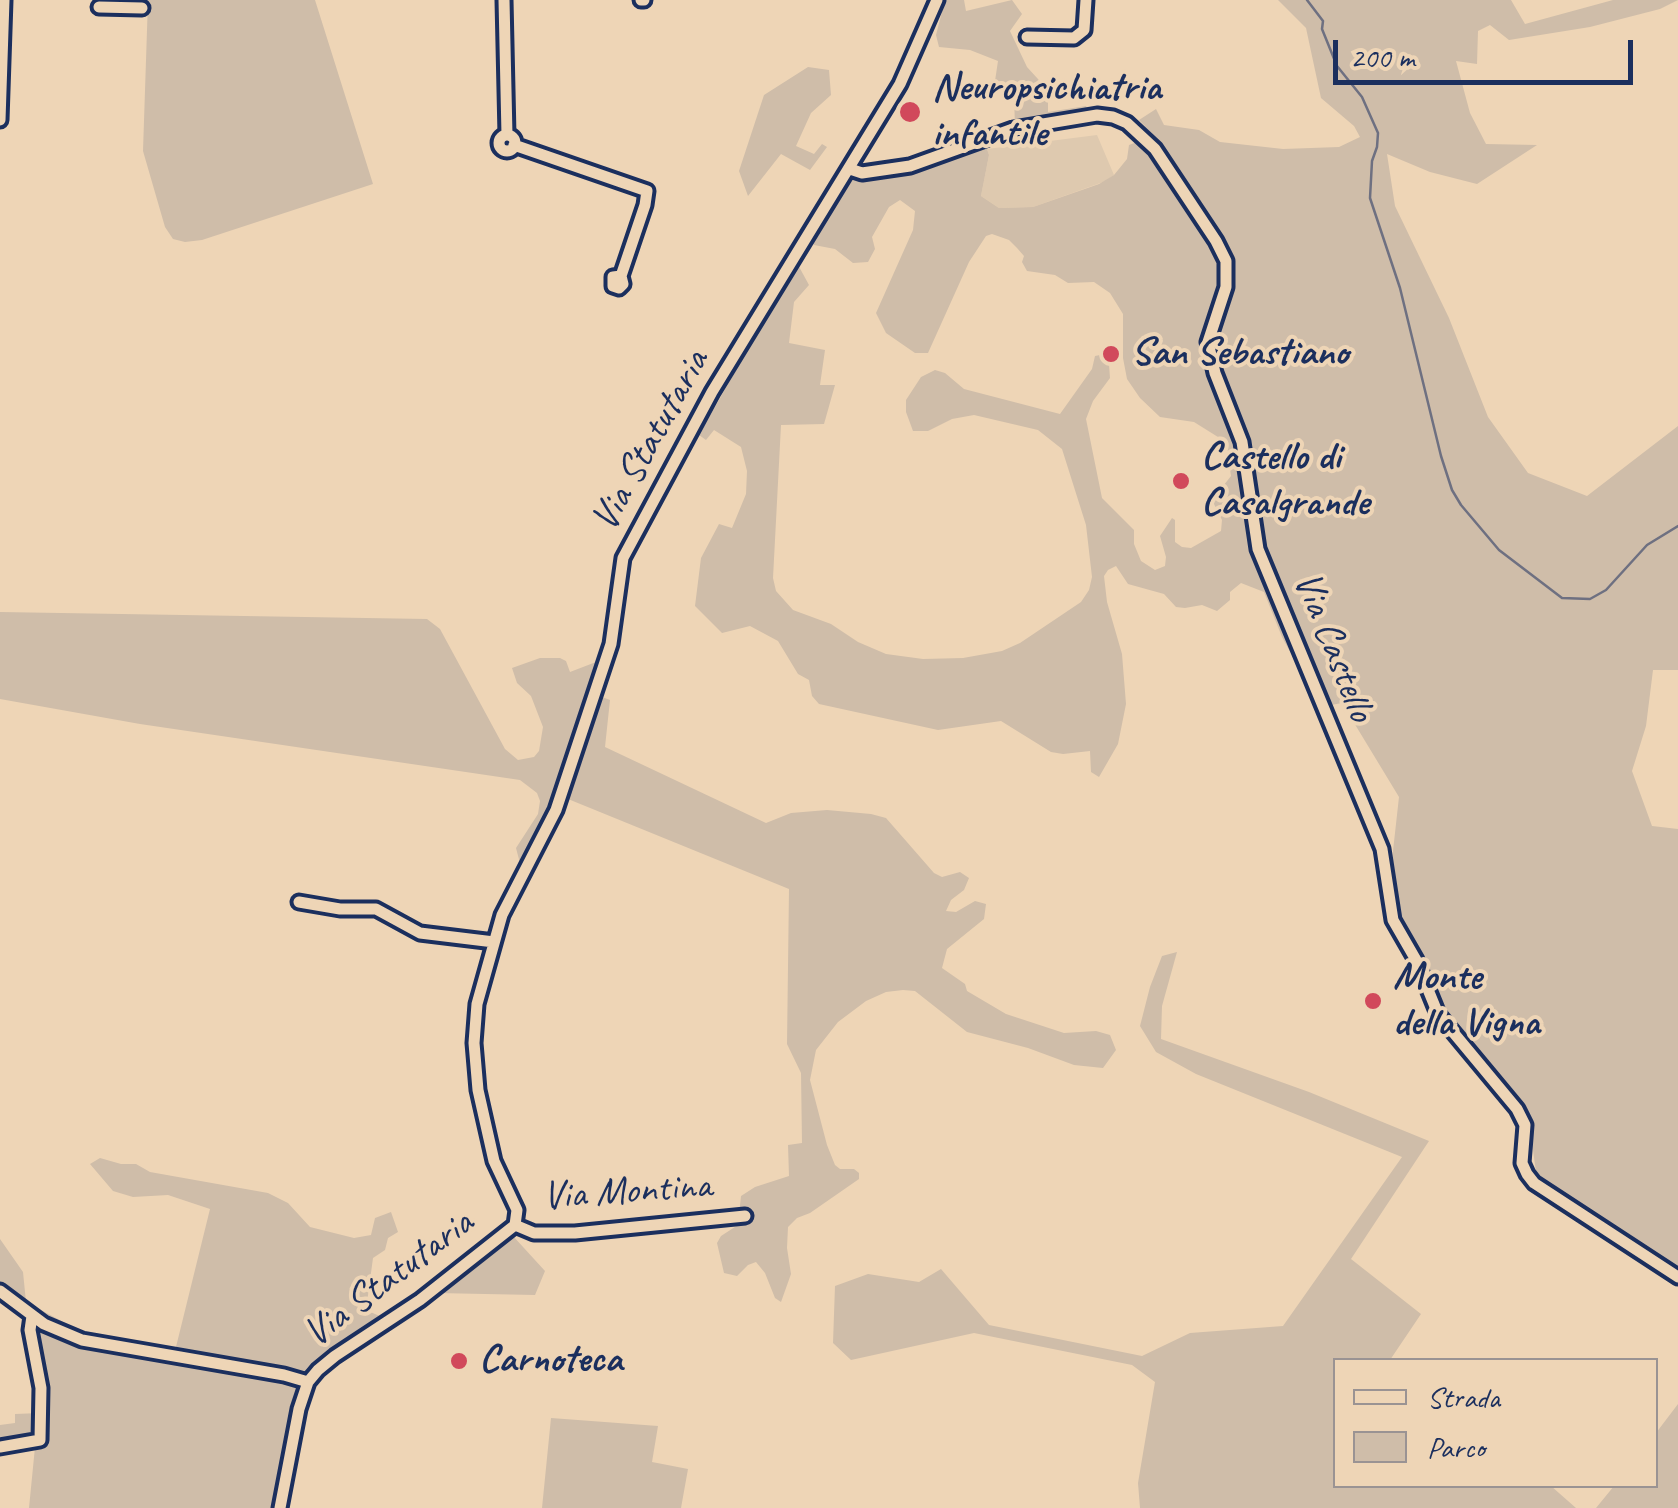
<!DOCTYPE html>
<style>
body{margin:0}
#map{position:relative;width:1678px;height:1508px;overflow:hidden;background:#eed5b6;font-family:Caveat,sans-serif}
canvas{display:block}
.legend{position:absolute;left:1333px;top:1358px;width:325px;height:130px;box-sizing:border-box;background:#eed5b6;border:2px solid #9a9393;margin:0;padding:12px 18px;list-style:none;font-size:30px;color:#1b2f5e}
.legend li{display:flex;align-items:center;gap:20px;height:50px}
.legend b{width:50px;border:2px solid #9a9393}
.scale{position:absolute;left:1333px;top:40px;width:300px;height:45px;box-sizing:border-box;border:5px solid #1b2f5e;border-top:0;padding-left:12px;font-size:30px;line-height:35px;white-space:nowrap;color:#1b2f5e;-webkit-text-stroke:8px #eed5b6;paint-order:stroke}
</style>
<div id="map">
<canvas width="1678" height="1508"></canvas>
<ul class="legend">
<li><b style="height:12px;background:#eed5b6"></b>Strada</li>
<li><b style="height:28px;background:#cfbda9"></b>Parco</li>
</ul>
<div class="scale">200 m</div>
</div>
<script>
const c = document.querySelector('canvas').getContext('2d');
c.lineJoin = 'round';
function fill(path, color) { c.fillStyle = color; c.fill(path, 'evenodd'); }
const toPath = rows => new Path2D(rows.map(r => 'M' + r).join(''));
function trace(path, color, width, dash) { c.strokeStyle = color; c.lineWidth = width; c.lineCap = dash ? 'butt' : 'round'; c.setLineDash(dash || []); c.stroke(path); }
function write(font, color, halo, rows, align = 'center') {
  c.font = font + ' Caveat,sans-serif'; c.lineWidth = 8; c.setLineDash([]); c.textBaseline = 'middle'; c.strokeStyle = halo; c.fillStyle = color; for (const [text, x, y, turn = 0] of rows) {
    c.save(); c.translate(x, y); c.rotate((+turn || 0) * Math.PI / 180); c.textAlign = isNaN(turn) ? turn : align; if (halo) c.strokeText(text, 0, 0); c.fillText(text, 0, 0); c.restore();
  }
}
const built = toPath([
 [1097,135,1114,175,1106,181,1033,207,999,208,981,196,989,155,987,149]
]);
const green = toPath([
 [148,0,315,0,373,184,202,240,185,242,173,239,165,227,143,151],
 [945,0,964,0,966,11,1012,0,1022,14,1010,31,1027,67,1048,90,1048,112,1086,106,1090,115,1015,128,1014,94,995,81,998,61,970,50,939,47,936,35],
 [1278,0,1511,0,1525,24,1613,0,1678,0,1660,9,1590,27,1509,40,1490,25,1478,31,1477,64,1456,61,1470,113,1486,144,1537,145,1477,184,1430,172,1387,154,1395,206,1449,318,1488,417,1528,473,1587,496,1678,426,1678,670,1653,670,1646,726,1632,771,1652,826,1678,829,1678,1271,1550,1190,1536,1172,1529,1121,1510,1089,1441,1009,1394,921,1390,878,1399,797,1342,703,1320,707,1282,637,1264,592,1241,583,1230,592,1230,600,1217,611,1202,605,1185,608,1176,607,1164,594,1128,584,1116,566,1108,570,1104,576,1107,602,1122,654,1126,704,1118,744,1099,777,1091,772,1090,751,1063,754,1051,752,1001,721,938,730,819,704,812,696,809,680,798,674,778,641,750,626,722,633,695,606,701,558,719,524,732,528,746,494,747,471,741,447,714,430,706,440,699,435,797,263,809,285,794,302,789,343,825,350,820,385,835,385,824,424,781,425,773,578,776,591,793,610,831,624,858,642,886,654,923,659,963,658,1002,651,1020,643,1081,602,1089,590,1092,577,1086,525,1062,449,1038,430,974,415,952,419,928,431,913,431,906,412,906,400,921,377,935,370,945,373,964,389,1060,414,1092,369,1095,356,1100,355,1109,364,1110,378,1093,401,1086,419,1102,498,1134,530,1134,544,1141,561,1155,570,1165,566,1166,557,1160,536,1172,518,1175,520,1175,542,1182,547,1191,548,1221,531,1222,520,1212,500,1231,476,1226,442,1194,422,1160,417,1140,398,1127,379,1123,358,1123,314,1110,293,1094,282,1068,283,1055,275,1027,271,1022,262,1024,256,1017,248,1009,240,992,234,986,236,969,262,928,353,915,353,886,333,876,313,913,230,915,211,900,200,889,207,872,237,875,249,868,262,853,263,835,249,814,245,810,238,849,178,879,179,977,149,987,149,989,155,981,196,999,208,1033,207,1099,184,1114,175,1127,159,1129,145,1137,142,1162,144,1139,120,1156,109,1164,125,1199,130,1220,142,1283,149,1339,147,1360,137,1354,126,1321,98,1306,28],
 [808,67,829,70,831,95,811,113,796,146,814,154,822,144,827,147,810,170,781,154,748,196,739,171,764,95],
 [0,612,427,619,440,629,505,749,518,760,534,757,539,751,543,727,531,696,517,683,512,668,540,658,560,658,566,661,570,672,596,662,598,670,591,693,610,700,605,747,766,823,791,813,827,810,871,814,886,818,934,873,942,877,960,872,969,878,964,890,951,900,946,911,956,912,975,901,986,904,984,919,947,949,942,968,965,984,967,991,1006,1014,1064,1033,1096,1031,1110,1035,1116,1050,1103,1068,1074,1065,1028,1048,967,1032,915,991,903,990,886,992,866,1001,838,1022,816,1050,810,1080,827,1145,835,1165,840,1169,854,1169,859,1173,859,1179,810,1213,797,1218,788,1227,787,1248,791,1274,781,1302,775,1298,765,1273,756,1262,748,1265,737,1276,724,1273,717,1243,721,1236,738,1225,741,1196,755,1187,789,1176,788,1145,802,1143,801,1073,787,1044,789,889,568,799,560,802,521,867,516,848,538,814,540,801,537,793,520,780,140,724,0,699],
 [1177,952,1162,1006,1161,1039,1309,1092,1429,1141,1351,1259,1421,1314,1390,1360,1336,1360,1336,1486,1551,1486,1576,1508,1140,1508,1138,1483,1155,1382,1132,1365,974,1333,851,1360,833,1343,835,1286,868,1274,919,1282,941,1269,989,1325,1142,1356,1190,1333,1283,1326,1402,1157,1196,1074,1156,1052,1140,1026,1150,987,1162,956],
 [100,1158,121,1164,136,1164,150,1172,268,1193,288,1203,310,1227,354,1238,371,1235,375,1218,391,1212,398,1232,388,1238,385,1250,373,1258,366,1310,384,1318,307,1368,276,1508,29,1508,35,1447,0,1450,0,1425,15,1423,15,1414,40,1413,33,1351,24,1317,0,1300,0,1239,23,1272,26,1302,97,1340,175,1351,210,1209,168,1195,133,1197,113,1191,90,1164],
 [513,1236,545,1271,535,1295,436,1293,504,1239],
 [1678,1404,1678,1508,1596,1508,1614,1486,1656,1486,1656,1433],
 [551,1418,658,1426,652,1462,688,1469,681,1508,542,1508]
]);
const stream = toPath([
 [1307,0,1323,21,1322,29,1337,66,1362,97,1378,133,1377,147,1372,161,1370,198,1400,288,1441,456,1452,490,1461,505,1499,550,1562,598,1590,599,1606,590,1647,545,1678,526]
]);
const minor = toPath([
 [504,0,507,135],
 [641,0,644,0],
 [99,7,142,8],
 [1027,37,1074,38,1084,30,1086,0],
 [0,120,4,0],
 '499 143a8 8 0 1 1 16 0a8 8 0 1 1-16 0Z',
 [514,145,647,191,645,205,621,276,623,284,619,288,613,286,613,277,621,276],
 [850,169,862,173,910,166,1013,129,1097,115,1113,117,1127,123,1155,149,1216,241,1226,261,1226,287,1208,342,1215,373,1242,442,1258,549,1382,849,1393,920,1416,960,1438,1014,1517,1109,1525,1125,1522,1163,1527,1174,1534,1183,1678,1277],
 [299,902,340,909,376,909,420,933,494,942],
 [515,1225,534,1233,575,1233,745,1216],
 [0,1291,44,1324,82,1340,284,1375,308,1382],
 [0,1447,40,1440,41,1388,30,1330,32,1316],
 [280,1508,299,1409,308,1382,318,1370,335,1356,420,1300,515,1225,517,1210,494,1161,478,1090,474,1043,477,1004,502,915,556,810,611,644,623,558,712,392,900,84,937,0]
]);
const markers = [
 [910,112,12,"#d1495b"],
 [1111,354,10,"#d1495b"],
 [1181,481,10,"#d1495b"],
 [1373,1001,10,"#d1495b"],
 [459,1361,10,"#d1495b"]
];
const poiNames = [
 ["Neuropsichiatria",932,89],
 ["infantile",932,135],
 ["San Sebastiano",1131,354],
 ["Castello di",1201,458],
 ["Casalgrande",1201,504],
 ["Monte",1393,978],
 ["della Vigna",1393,1024],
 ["Carnoteca",479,1361]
];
const streetNames = [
 ["Via Statutaria",651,441,-61],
 ["Via Castello",1333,647,68],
 ["Via Montina",627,1192,-4],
 ["Via Statutaria",389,1279,-37]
];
fill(built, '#dec9af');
fill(green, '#cfbda9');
trace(stream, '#6e7081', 2.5);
trace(minor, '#1b2f5e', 19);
trace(minor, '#eed5b6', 11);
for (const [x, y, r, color] of markers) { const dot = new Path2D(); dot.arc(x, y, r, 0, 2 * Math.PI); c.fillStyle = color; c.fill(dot); trace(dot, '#eed5b6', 4); }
write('bold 40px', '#1b2f5e', '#eed5b6', poiNames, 'left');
write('40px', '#1b2f5e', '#eed5b6', streetNames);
</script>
